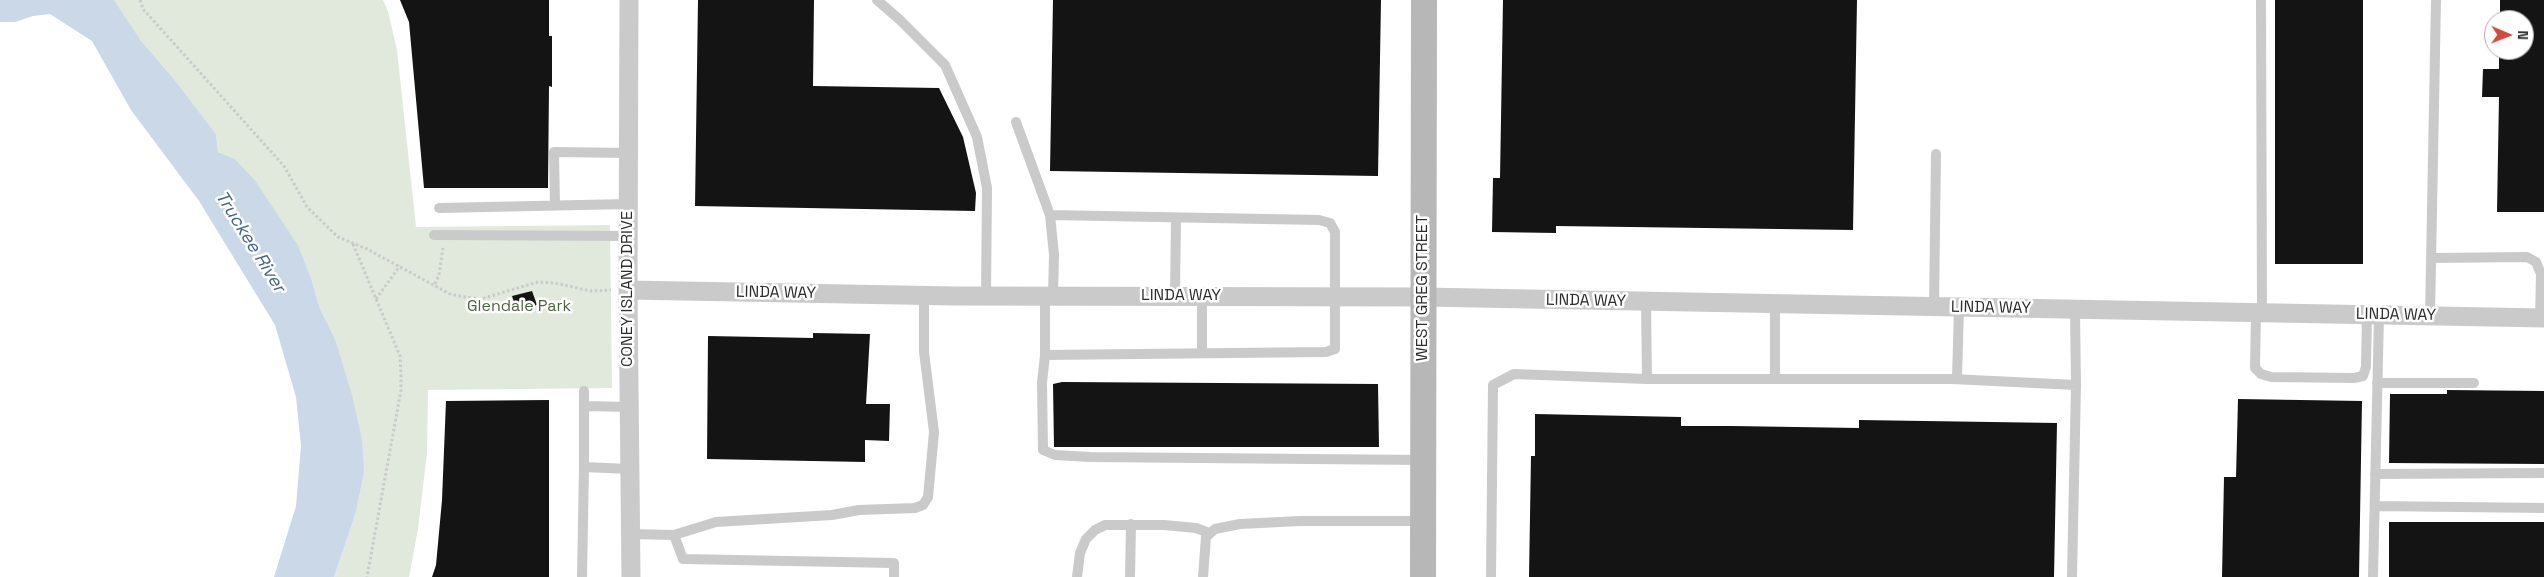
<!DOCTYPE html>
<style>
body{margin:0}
#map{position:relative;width:2544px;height:577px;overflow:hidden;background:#fff;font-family:"Space Grotesk",sans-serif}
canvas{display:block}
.north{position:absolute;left:2484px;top:10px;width:50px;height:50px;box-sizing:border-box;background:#fff;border:1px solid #ababab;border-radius:50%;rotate:91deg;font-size:14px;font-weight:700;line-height:20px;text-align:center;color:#2d2d2d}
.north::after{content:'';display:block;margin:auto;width:18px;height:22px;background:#d44a3f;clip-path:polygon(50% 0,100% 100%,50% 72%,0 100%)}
</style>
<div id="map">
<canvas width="2544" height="577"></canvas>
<div class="north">N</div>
</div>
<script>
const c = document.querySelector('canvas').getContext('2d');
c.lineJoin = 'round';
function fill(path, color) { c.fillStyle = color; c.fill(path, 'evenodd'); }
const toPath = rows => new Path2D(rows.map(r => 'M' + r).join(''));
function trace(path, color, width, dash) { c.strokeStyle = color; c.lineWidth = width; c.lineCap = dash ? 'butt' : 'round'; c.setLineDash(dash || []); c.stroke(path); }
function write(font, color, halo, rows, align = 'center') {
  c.font = font + ' "Space Grotesk",sans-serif'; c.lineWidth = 5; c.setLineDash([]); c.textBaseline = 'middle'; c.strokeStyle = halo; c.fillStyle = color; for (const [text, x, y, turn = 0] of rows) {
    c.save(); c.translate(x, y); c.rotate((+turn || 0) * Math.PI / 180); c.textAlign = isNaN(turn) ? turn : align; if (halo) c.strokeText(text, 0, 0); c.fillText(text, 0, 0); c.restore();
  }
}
const green = toPath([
 [114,0,383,0,388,11,397,50,416,227,610,225,612,388,428,390,427,453,418,529,409,577,334,577,356,512,364,473,335,339,320,309,311,278,298,245,255,180,235,159,218,152,216,134,174,79,142,42]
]);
const water = toPath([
 [0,0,114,0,142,42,174,79,216,134,218,152,235,159,255,180,298,245,311,278,320,309,335,339,352,395,362,440,364,473,356,512,334,577,274,577,296,506,301,446,296,397,275,325,199,201,131,110,92,41,50,14,33,16,15,22,0,22]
]);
const building = toPath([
 [400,0,549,0,549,36,552,36,552,87,549,86,548,188,424,188,409,22],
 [698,0,814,0,813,86,939,88,963,137,976,193,975,211,695,206],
 [1053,0,1381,0,1378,176,1050,171],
 [1503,0,1857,0,1853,230,1556,226,1556,233,1492,232,1493,178,1500,178],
 [2275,0,2363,0,2363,264,2275,264],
 [2500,0,2544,0,2544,212,2497,212,2499,97,2482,97,2483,69,2499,69,2499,50,2524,50,2524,20,2500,20],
 [532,291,537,305,517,311,512,296],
 [813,333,870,334,866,404,890,404,889,441,865,440,865,462,707,459,708,336,813,338],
 [1062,382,1378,384,1379,447,1054,447,1053,384],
 [2447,390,2544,391,2544,464,2389,463,2390,394,2447,394],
 [2238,399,2362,401,2359,577,2222,577,2224,477,2236,477],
 [549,400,549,577,432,577,436,565,442,500,446,401],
 [1535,414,1681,417,1681,426,1732,426,1859,428,1859,420,2057,423,2054,577,1529,577,1531,456,1535,456],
 [2389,522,2544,522,2544,577,2389,577]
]);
const path = toPath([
 [140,0,143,9,284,166,307,207,338,237,367,249,450,294,465,297,481,299,538,282,555,283,591,291,611,290],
 [353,244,400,356,401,376,401,390,367,577],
 [435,284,439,275,443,248],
 [376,299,400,266]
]);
const lane = toPath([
 [877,0,900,20,945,65,977,137,987,188,986,296],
 [2261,0,2262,313],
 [1016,122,1050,215,1319,220,1330,223,1335,232,1335,349,1326,352,1045,355,1042,383,1043,450,1055,455,1090,457,1422,460],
 [555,205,554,152,629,153],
 [439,208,628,204],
 [1050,215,1054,255,1053,296],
 [434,235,628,236],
 [2431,258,2527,257,2536,262,2541,274,2540,318],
 [1175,296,1176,218],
 [1646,302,1647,379],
 [1775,304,1775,378],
 [1934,307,1936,154],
 [2256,313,2255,368,2261,374,2271,377,2354,378,2363,376,2366,367,2367,315],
 [2430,316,2436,0],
 [1202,353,1202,296],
 [1045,355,1045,296],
 [1957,379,1959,307],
 [2377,383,2474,383],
 [584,406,584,391],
 [584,467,584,406,629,407],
 [2375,474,2544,473],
 [2375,506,2544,508],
 [630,534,674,535,716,522,832,515,859,510,915,508,923,505,928,497,934,432,924,352,924,295],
 [674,535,683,559,894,563,894,577],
 [582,577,584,467,629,469],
 [1077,577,1080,553,1086,539,1095,530,1105,525,1164,525,1196,528,1209,533],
 [1130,577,1131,524],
 [1203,577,1206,537,1215,529,1240,524,1300,521,1422,521],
 [1491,577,1493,385,1514,374,1647,379,1952,379,2076,385],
 [2072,577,2076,385,2075,309],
 [2373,577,2379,315]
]);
const street = toPath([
 [629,0,628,290,631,577],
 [628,290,955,296,1423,297,2544,318]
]);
const secondary = toPath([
 [1423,577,1424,0]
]);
const streetNames = [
 ["WEST GREG STREET",1423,288,-90],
 ["CONEY ISLAND DRIVE",628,289,-90],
 ["LINDA WAY",776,293,1],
 ["LINDA WAY",1181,296],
 ["LINDA WAY",1586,301,1],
 ["LINDA WAY",1991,308,1],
 ["LINDA WAY",2396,315,1]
];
const parkNames = [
 ["Glendale Park",519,307]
];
const waterNames = [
 ["Truckee River",250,242,58]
];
fill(green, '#e1e9dc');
fill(water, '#cad8e8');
fill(building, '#141414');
trace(path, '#cacaca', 3, [2.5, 2.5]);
trace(lane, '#cacaca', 10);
trace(street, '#cacaca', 19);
trace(secondary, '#b7b7b7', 26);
write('16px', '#2d2d2d', '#fff', streetNames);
write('16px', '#4b643f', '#fff', parkNames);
write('italic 18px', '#436387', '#fff', waterNames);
</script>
